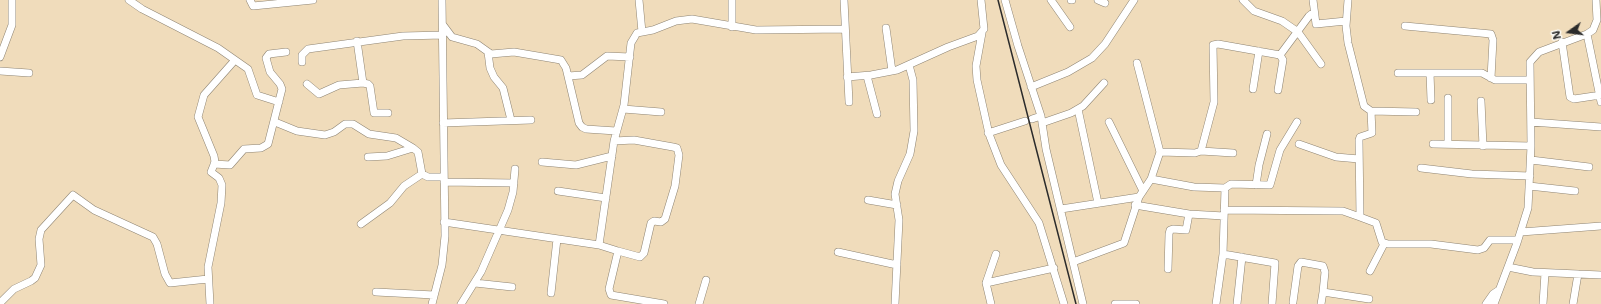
<!DOCTYPE html>
<style>
body{margin:0}
#map{position:relative;width:1601px;height:304px;overflow:hidden;background:#f0dcbb;font-family:"Shantell Sans",sans-serif}
canvas{display:block}
.north{position:absolute;left:1549px;top:12px;width:40px;height:40px;-webkit-text-stroke:3px #fdfcf7;paint-order:stroke;rotate:256deg;font-size:11px;font-weight:700;line-height:16px;text-align:center;color:#2b2b2b}
.north::after{content:'';display:block;margin:auto;width:14px;height:18px;background:#2b2b2b;clip-path:polygon(50% 0,100% 100%,50% 72%,0 100%)}
</style>
<div id="map">
<canvas width="1601" height="304"></canvas>
<div class="north">N</div>
</div>
<script>
const c = document.querySelector('canvas').getContext('2d');
c.lineJoin = 'round';
const toPath = rows => new Path2D(rows.map(r => 'M' + r).join(''));
function trace(path, color, width, dash) { c.strokeStyle = color; c.lineWidth = width; c.lineCap = dash ? 'butt' : 'round'; c.setLineDash(dash || []); c.stroke(path); }
const minor = toPath([
 [129,0,142,9,218,48,248,69,257,95,279,102],
 [250,0,253,6,313,0],
 [639,0,642,32],
 [732,0,732,27],
 [844,0,849,102],
 [1005,0,1018,46,1041,116,1046,149,1083,304],
 [1051,0,1070,27],
 [1071,0,1072,0],
 [1098,0,1105,3],
 [1243,0,1254,11,1282,21,1298,32,1321,64],
 [1313,0,1316,24,1346,21],
 [1348,0,1346,26,1348,43,1364,106,1371,111,1416,112],
 [443,25,452,37,477,44,491,54,514,52,561,60,566,68,579,123,582,127,586,129,616,131],
 [1405,26,1491,34,1493,40,1491,78],
 [886,28,892,71],
 [982,33,976,66,977,80,989,134,1001,165,1039,223,1064,304],
 [1587,34,1601,102],
 [357,41,363,83,368,84,370,86,374,113,388,113],
 [1562,42,1570,97,1574,99,1601,95],
 [488,52,490,68,494,77,503,88,511,120],
 [0,57,12,25,12,0],
 [302,62,302,55,308,49,403,36,443,35],
 [0,71,29,73],
 [1398,73,1482,73,1495,80,1529,80],
 [1430,73,1431,100],
 [568,76,582,75,607,56,630,57],
 [867,76,877,114],
 [847,77,871,75,897,70,948,47,978,36,984,29,981,0],
 [307,84,319,94,339,85,363,83],
 [1031,87,1068,72,1092,58,1105,44,1134,0],
 [1253,89,1259,51],
 [1278,90,1283,60,1280,55],
 [1448,98,1448,144],
 [1481,101,1483,146],
 [623,109,661,112],
 [1078,109,1098,203],
 [1032,119,1041,116],
 [275,122,297,131,325,135,334,132,345,124,353,124,369,134,396,138,413,148],
 [1109,122,1143,191],
 [1531,122,1601,127],
 [443,123,531,120],
 [1042,123,1071,113,1083,106,1104,83],
 [988,133,1025,121],
 [614,141,634,140,673,147,677,148,679,155,675,186,665,219,661,222,654,221,651,223,644,253,640,257,618,251],
 [1299,144,1336,157,1359,159],
 [1433,144,1531,146],
 [1201,151,1233,153],
 [1160,152,1195,153,1201,151,1214,102,1213,45,1218,44,1280,55,1309,16,1314,12],
 [368,157,387,156,413,148,418,152,422,174,428,177,443,177],
 [1531,160,1589,167],
 [542,162,576,165,612,156],
 [214,164,230,165,244,149,261,148,268,144,282,89,280,84,270,72,266,58,269,54,286,52],
 [1421,168,1472,174,1530,176],
 [1151,179,1194,187,1225,188],
 [444,182,514,183],
 [1256,185,1259,165,1267,134],
 [1529,186,1575,191],
 [558,191,606,198],
 [868,200,897,205],
 [1135,205,1189,214,1224,216],
 [1061,209,1139,197],
 [1224,210,1343,211,1360,217,1359,140,1360,137,1372,133,1371,111],
 [1360,217,1376,223,1382,242,1388,244,1431,244,1478,250,1484,248,1490,240,1518,240],
 [444,222,599,245,614,141,624,105,631,43,637,33,653,30,676,21,692,19,756,30,845,29],
 [361,224,390,203,404,186,422,174],
 [1521,232,1601,226],
 [599,245,618,251,609,289,611,295,664,304],
 [838,252,897,265],
 [1223,254,1275,263,1272,304],
 [1073,262,1124,243,1139,197,1151,179,1160,152,1137,63],
 [1508,267,1533,272,1601,275],
 [1168,269,1169,234,1170,230,1173,229,1186,230,1189,214],
 [1370,271,1384,244],
 [475,283,512,287],
 [986,283,1054,268],
 [376,292,434,295],
 [551,293,557,239],
 [1293,302,1298,266,1301,262,1323,266,1325,272,1323,292],
 [0,303,14,289,31,281,35,278,41,265,39,239,41,230,73,195,94,210,153,237,157,244,165,274,170,283,208,279],
 [210,304,208,267,221,203,222,185,219,178,211,172,215,162,214,156,198,117,204,95,235,60],
 [432,304,442,265,445,236,442,0],
 [461,304,481,272,508,210,513,192,515,169],
 [699,304,706,280],
 [895,304,899,220,895,194,898,181,910,154,914,131,913,80,909,65],
 [991,304,986,283,996,254],
 [1115,304,1136,304],
 [1216,304,1223,254,1225,188,1231,184,1270,185,1280,150,1297,122],
 [1237,304,1242,257],
 [1321,304,1323,292,1369,299],
 [1486,304,1493,294,1499,290],
 [1494,304,1517,243,1528,208,1531,146,1530,62,1539,52,1587,34,1593,30,1597,20,1596,0],
 [1543,304,1545,273],
 [1573,304,1578,274]
]);
const rail = toPath([
 [998,0,1076,304]
]);
trace(minor, '#8e8473', 8);
trace(minor, '#fff', 7);
trace(rail, '#2b2b2b', 1.5);
</script>
